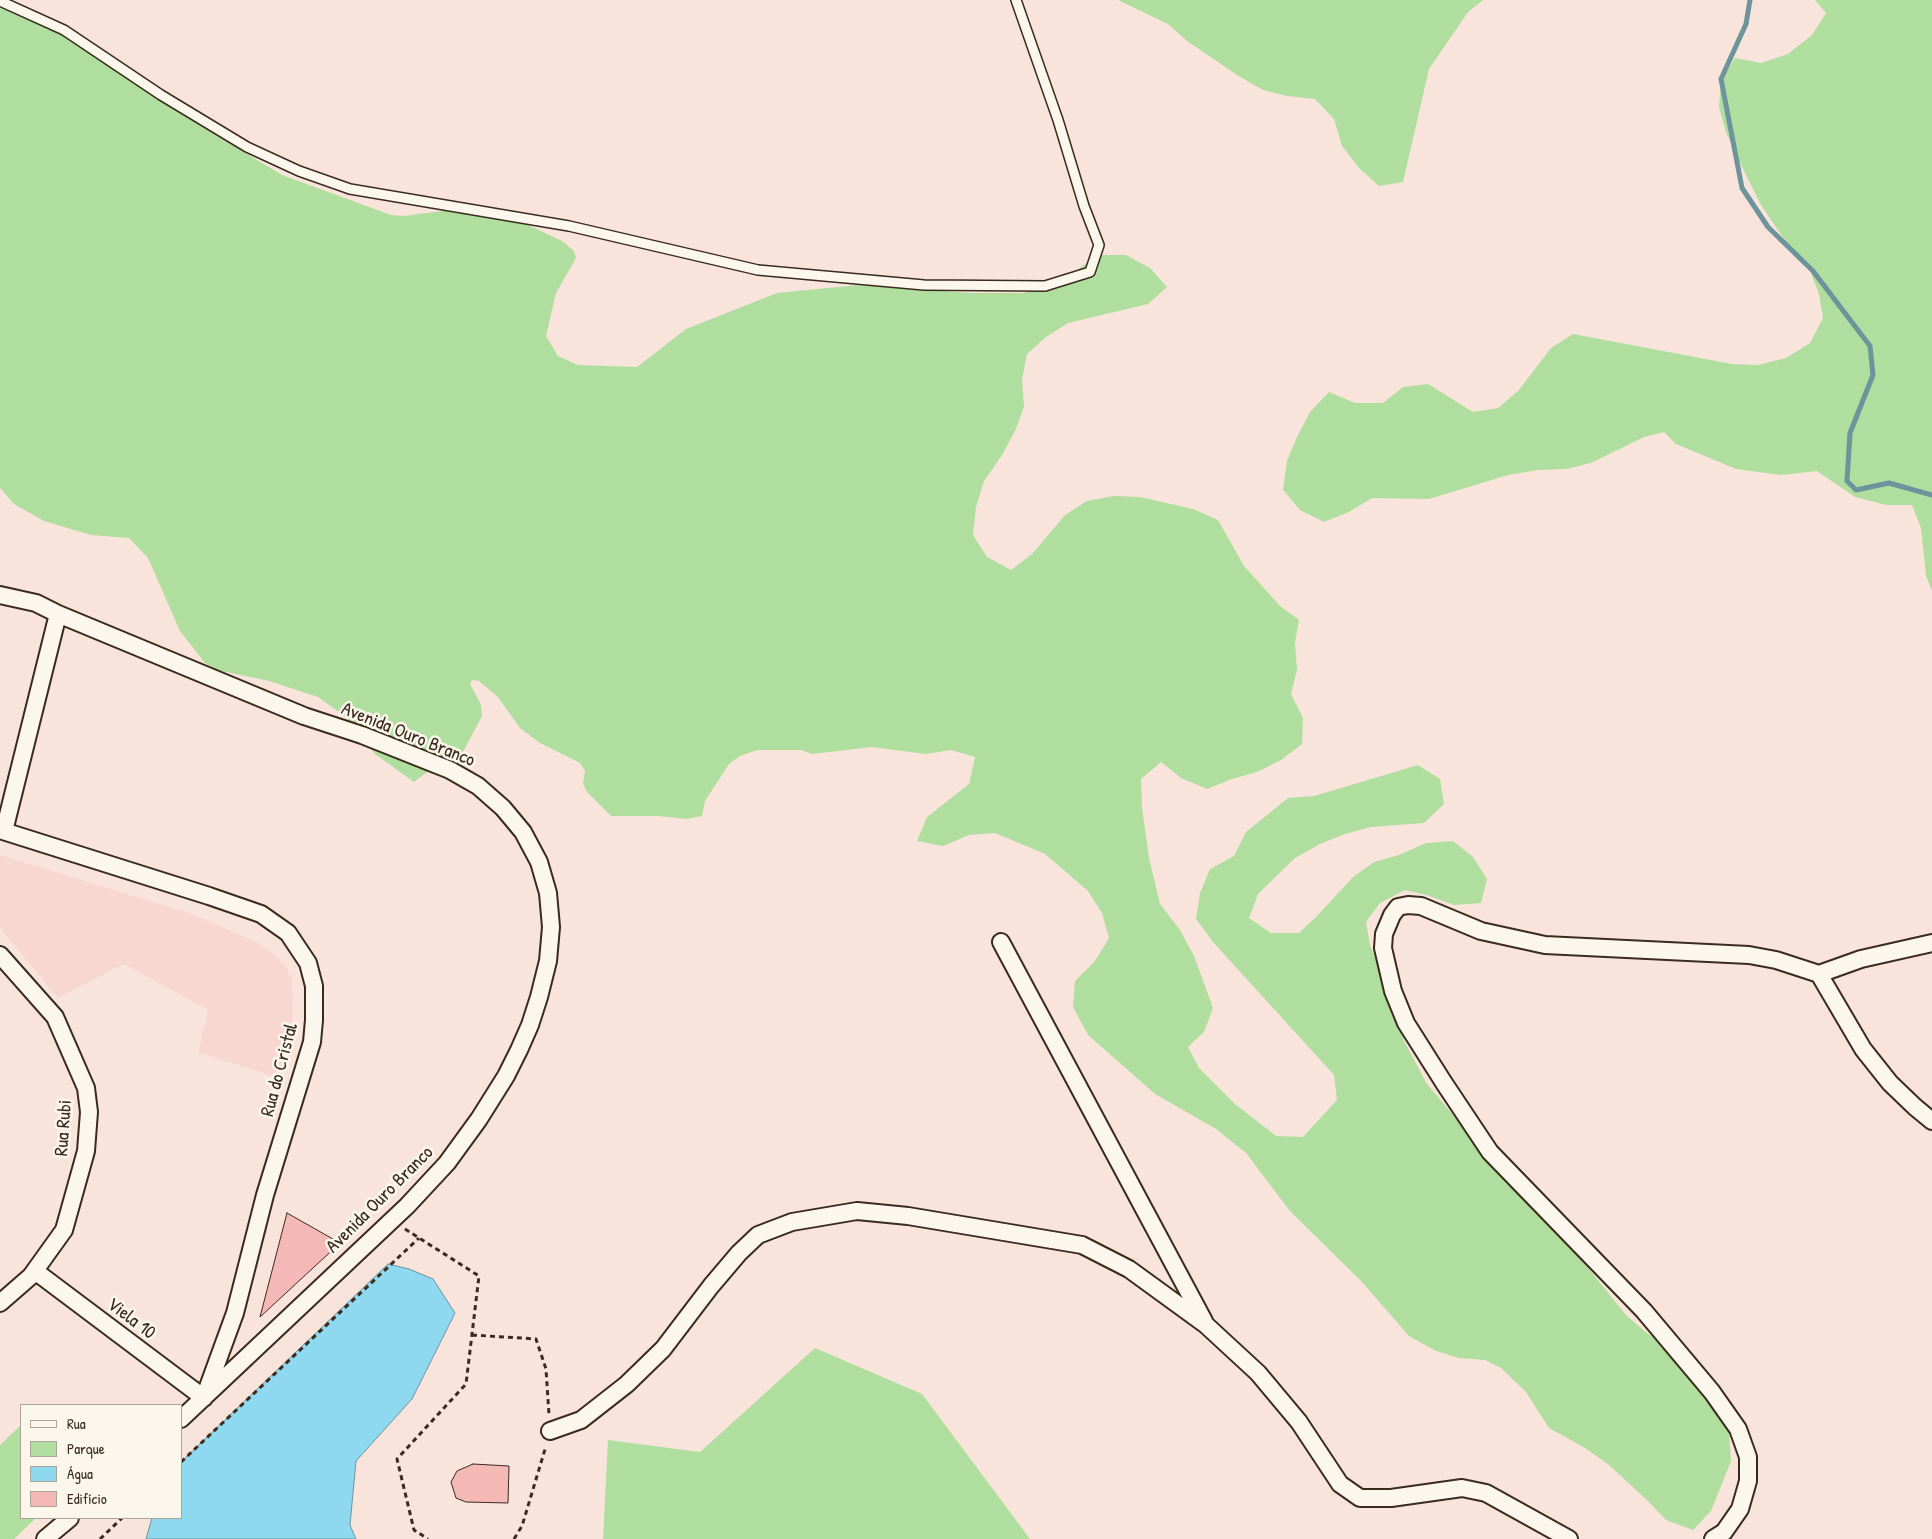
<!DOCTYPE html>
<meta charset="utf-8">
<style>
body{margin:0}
#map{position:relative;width:1932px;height:1539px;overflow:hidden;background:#f9e4dc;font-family:"Patrick Hand",sans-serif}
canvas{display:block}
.legend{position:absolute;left:20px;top:1404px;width:162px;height:115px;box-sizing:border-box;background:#fbf7ec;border:1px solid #aea59a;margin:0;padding:6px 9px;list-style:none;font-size:15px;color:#3b2a1e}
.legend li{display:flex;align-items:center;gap:10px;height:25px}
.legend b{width:25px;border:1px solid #aea59a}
</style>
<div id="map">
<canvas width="1932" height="1539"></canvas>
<ul class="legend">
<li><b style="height:6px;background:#fbf7ec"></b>Rua</li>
<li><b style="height:14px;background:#afde9e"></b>Parque</li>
<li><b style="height:14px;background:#8ed9ef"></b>Água</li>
<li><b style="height:14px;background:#f4b8b6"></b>Edifício</li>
</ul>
</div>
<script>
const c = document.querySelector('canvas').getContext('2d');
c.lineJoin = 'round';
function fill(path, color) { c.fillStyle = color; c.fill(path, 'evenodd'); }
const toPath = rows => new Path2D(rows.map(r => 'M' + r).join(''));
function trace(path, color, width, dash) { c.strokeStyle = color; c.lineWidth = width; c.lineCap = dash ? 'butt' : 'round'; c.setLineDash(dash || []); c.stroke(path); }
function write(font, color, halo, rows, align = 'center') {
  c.font = font + ' "Patrick Hand",sans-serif'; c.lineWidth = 5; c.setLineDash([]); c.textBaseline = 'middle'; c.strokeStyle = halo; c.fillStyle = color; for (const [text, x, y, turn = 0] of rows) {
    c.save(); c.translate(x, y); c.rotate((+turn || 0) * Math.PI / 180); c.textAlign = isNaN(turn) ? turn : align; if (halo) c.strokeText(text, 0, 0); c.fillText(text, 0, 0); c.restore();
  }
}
const built = toPath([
 [0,855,189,913,259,943,275,955,285,966,292,980,293,1009,291,1035,281,1079,198,1052,208,1010,124,964,58,998,0,928]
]);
const green = toPath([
 [1118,0,1483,0,1468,12,1429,69,1403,182,1379,186,1360,169,1342,146,1334,119,1315,99,1287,96,1263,90,1237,75,1187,41,1168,24],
 [1815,0,1932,0,1932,591,1926,576,1921,528,1912,505,1886,505,1855,497,1817,471,1781,475,1736,469,1676,444,1664,432,1644,437,1591,463,1566,469,1538,470,1508,475,1429,499,1372,498,1349,512,1324,522,1300,510,1283,490,1287,461,1297,437,1310,412,1329,392,1355,403,1383,403,1403,387,1428,384,1473,412,1498,408,1519,390,1551,348,1573,334,1732,364,1758,365,1786,358,1810,343,1823,318,1819,294,1809,268,1790,248,1761,205,1737,157,1726,132,1719,107,1721,81,1735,58,1761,63,1788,54,1812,35,1826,13],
 [0,4,17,5,202,127,282,175,391,215,404,216,449,210,475,211,528,225,562,241,574,251,576,258,556,293,546,336,558,356,578,365,637,367,686,329,777,293,859,285,971,293,1023,293,1055,287,1097,255,1126,255,1150,268,1167,287,1148,304,1068,323,1046,337,1027,354,1022,380,1024,407,1015,431,1002,455,984,481,976,507,973,535,987,557,1011,570,1032,554,1065,515,1087,501,1114,496,1140,497,1193,509,1218,520,1244,566,1280,606,1299,620,1295,643,1297,670,1291,694,1303,718,1302,744,1281,760,1257,772,1232,779,1207,789,1181,778,1161,762,1141,779,1142,808,1149,858,1160,904,1180,930,1194,956,1213,1008,1204,1032,1188,1047,1199,1068,1235,1104,1276,1136,1303,1137,1337,1100,1334,1075,1213,942,1196,919,1200,893,1210,869,1234,856,1246,832,1288,798,1314,796,1418,765,1440,779,1444,804,1424,823,1371,827,1345,834,1320,844,1295,858,1258,894,1249,918,1271,933,1299,933,1318,915,1353,877,1374,862,1399,855,1426,843,1453,841,1473,857,1487,879,1481,903,1454,905,1430,896,1405,890,1380,903,1366,922,1370,945,1394,1002,1404,1041,1427,1084,1486,1154,1568,1243,1626,1315,1648,1334,1671,1349,1719,1409,1729,1434,1731,1461,1711,1511,1693,1530,1666,1520,1648,1501,1609,1465,1585,1448,1549,1428,1526,1392,1501,1368,1485,1360,1459,1358,1436,1351,1409,1336,1362,1282,1290,1211,1246,1153,1216,1129,1155,1094,1088,1035,1073,1007,1075,981,1095,961,1109,938,1102,913,1088,891,1045,854,995,833,969,835,943,846,917,841,927,817,969,784,975,757,951,750,926,754,872,747,812,754,801,750,757,750,740,756,729,764,705,801,702,816,686,819,658,816,611,816,587,792,583,784,585,771,580,763,540,743,520,728,497,696,479,681,472,680,470,684,481,705,482,716,464,750,460,766,452,771,431,769,414,782,375,754,346,717,318,697,269,681,217,670,205,663,180,631,148,558,129,538,91,535,44,521,14,504,0,488],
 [815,1348,922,1394,1030,1539,603,1539,608,1440,700,1452],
 [20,1426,21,1518,36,1518,14,1539,0,1539,0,1445]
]);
const water = toPath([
 [388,1264,409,1269,433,1279,455,1313,412,1399,356,1461,350,1525,356,1539,146,1539,152,1518,181,1518,181,1462,388,1264]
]);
const stream = toPath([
 [1750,0,1746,24,1721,79,1742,188,1768,227,1813,271,1870,346,1873,375,1850,433,1847,481,1856,490,1889,483,1932,495]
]);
const building = toPath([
 [287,1213,340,1243,260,1317,287,1213],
 [473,1464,509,1466,508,1503,466,1502,456,1498,451,1482,457,1471,473,1464]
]);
const path = toPath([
 [405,1229,479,1276,466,1384,397,1459,414,1530,428,1539],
 [472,1335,536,1339,546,1369,549,1415],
 [181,1462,419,1238],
 [100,1539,122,1518],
 [514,1539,522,1526,546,1446]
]);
const service = toPath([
 [0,1,64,30,161,95,247,147,299,171,350,189,569,226,758,270,924,285,1045,286,1090,272,1099,245,1084,206,1058,120,1016,0]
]);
const minor = toPath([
 [0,595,36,603,58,614,304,716,362,735,450,770,478,786,503,808,523,832,539,862,548,893,551,927,548,961,539,997,530,1025,519,1050,506,1076,479,1119,447,1163,407,1206,181,1419],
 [0,830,209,896,261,914,288,933,308,963,314,986,314,1020,312,1042,265,1195,235,1313,204,1398,35,1271],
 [4,831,58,614],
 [1001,942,1204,1321],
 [0,955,55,1017,86,1088,89,1112,86,1151,64,1230,31,1276,0,1303],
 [1819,974,1861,959,1932,943],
 [550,1431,581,1420,627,1384,663,1349,711,1286,739,1253,758,1235,792,1222,857,1211,908,1216,1082,1245,1129,1269,1206,1325,1258,1373,1299,1422,1340,1484,1360,1498,1391,1498,1462,1488,1486,1493,1569,1539],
 [45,1539,70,1518],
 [1713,1539,1724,1532,1740,1509,1748,1481,1748,1457,1738,1429,1712,1392,1644,1311,1490,1152,1444,1083,1406,1023,1393,991,1383,948,1384,934,1392,915,1398,907,1408,905,1421,906,1481,931,1545,945,1749,955,1776,960,1819,974,1863,1049,1890,1083,1915,1107,1932,1121]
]);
const streetNames = [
 ["Avenida Ouro Branco",408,735,22],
 ["Rua do Cristal",280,1070,-75],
 ["Rua Rubi",64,1128,-86],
 ["Avenida Ouro Branco",380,1200,-45],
 ["Viela 10",131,1319,37]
];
fill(built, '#f8d7d1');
fill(green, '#afde9e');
fill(water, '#8ed9ef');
trace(water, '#6d939b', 1);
trace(stream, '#6d939b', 5);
fill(building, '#f4b8b6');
trace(building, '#3b2a1e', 1);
trace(service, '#3b2a1e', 12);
trace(minor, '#3b2a1e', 20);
trace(path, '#3b2a1e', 3, [5, 4]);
trace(service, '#fbf7ec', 9);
trace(minor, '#fbf7ec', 16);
write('19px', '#3b2a1e', '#fbf7ec', streetNames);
</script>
